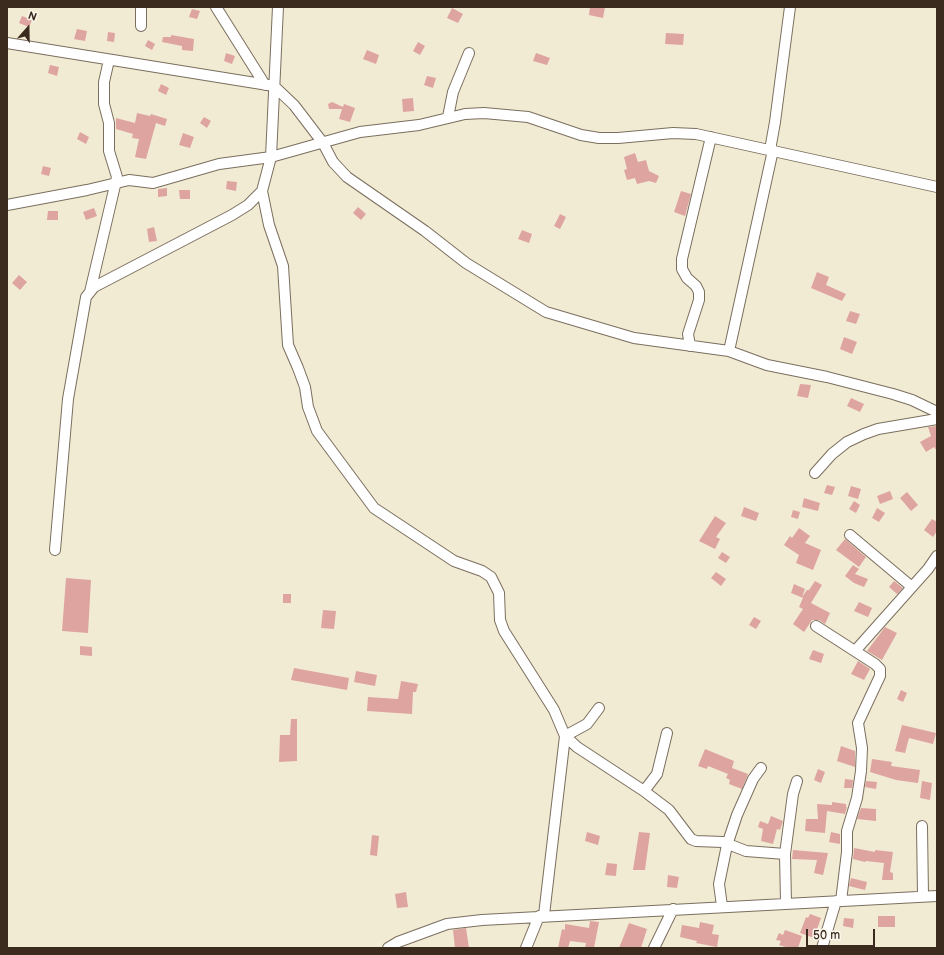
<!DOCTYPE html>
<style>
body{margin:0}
#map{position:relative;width:944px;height:955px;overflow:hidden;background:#f2ebd4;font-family:"Balsamiq Sans",sans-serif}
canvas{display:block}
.frame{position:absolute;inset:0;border:8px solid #3b2a1e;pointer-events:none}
.north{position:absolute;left:8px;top:8px;width:40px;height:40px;-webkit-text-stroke:3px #fbf7ec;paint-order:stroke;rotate:20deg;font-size:11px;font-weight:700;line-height:16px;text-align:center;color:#3b2a1e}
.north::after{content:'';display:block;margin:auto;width:14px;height:18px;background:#3b2a1e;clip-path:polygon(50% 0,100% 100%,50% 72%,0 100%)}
.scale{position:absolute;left:806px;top:929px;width:69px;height:18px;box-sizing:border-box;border:2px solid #3b2a1e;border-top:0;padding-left:5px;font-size:12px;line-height:14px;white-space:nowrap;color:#3b2a1e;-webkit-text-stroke:3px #fbf7ec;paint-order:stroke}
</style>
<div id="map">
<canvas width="944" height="955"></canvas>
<div class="frame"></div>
<div class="north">N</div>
<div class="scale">50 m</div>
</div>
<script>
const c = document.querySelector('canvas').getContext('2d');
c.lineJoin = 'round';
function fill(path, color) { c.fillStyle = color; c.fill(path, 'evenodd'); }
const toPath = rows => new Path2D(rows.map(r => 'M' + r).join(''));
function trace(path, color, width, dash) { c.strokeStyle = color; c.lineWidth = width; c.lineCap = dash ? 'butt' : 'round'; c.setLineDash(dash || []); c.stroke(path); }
const building = toPath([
 [590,7,605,7,603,18,589,15],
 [452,8,463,14,458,23,447,18],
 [192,9,200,11,197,19,189,17],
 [22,16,32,20,29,27,19,23],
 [77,29,87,31,85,41,74,39],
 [108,32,115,33,114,42,107,41],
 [666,33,684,34,683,45,665,44],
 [171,35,194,39,193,51,182,50,182,46,162,42,163,37,171,37],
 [148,40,155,44,152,50,145,46],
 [418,42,425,46,420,55,413,51],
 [367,50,379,55,376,64,363,59],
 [226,53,235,56,232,64,224,61],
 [536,53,550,58,547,65,533,61],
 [50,65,59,67,57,76,48,73],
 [427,76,436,78,433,88,424,85],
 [161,84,169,88,166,95,158,91],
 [413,98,414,111,403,112,402,99],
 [332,102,343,107,344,104,355,108,350,122,339,119,342,109,329,109,328,104],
 [137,113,150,116,151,114,167,119,165,126,156,123,146,159,135,157,139,139,132,138,133,134,116,129,116,118,135,123],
 [204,117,211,121,207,128,200,123],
 [80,132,89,137,86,144,77,139],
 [183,133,194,137,190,148,179,145],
 [635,153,638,162,646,160,649,171,659,176,656,183,649,181,637,184,635,178,627,180,624,170,627,169,624,157],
 [43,166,51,168,49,176,41,174],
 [227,181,237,182,236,191,226,189],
 [167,188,167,196,158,197,158,189],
 [179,190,190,190,190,199,180,199],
 [681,191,691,194,685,216,674,212],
 [358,207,366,214,361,220,353,213],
 [94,208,97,216,86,220,83,212],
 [48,211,58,211,58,220,47,220],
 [560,214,566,217,560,229,554,226],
 [154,227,157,241,149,242,147,229],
 [522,230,532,234,529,243,518,239],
 [817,272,829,277,826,285,846,294,842,301,811,288],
 [19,275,27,282,20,290,12,283],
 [850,311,860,314,856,324,846,321],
 [844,337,857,342,852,354,840,349],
 [800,384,811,385,808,398,797,396],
 [851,398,864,404,860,412,847,406],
 [937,426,937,451,934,447,926,452,920,442,931,436,928,427],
 [827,485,835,487,832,495,824,493],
 [851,486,861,489,858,499,848,496],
 [890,491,893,499,880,504,877,496],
 [907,492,918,505,911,511,900,498],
 [804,498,820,503,818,511,802,507],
 [854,501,860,505,856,513,849,509],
 [744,507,759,513,756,521,741,516],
 [877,508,885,513,879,522,872,518],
 [793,510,800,512,798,519,791,517],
 [715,516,726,523,716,537,720,539,715,549,699,541],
 [932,519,937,522,937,531,933,537,924,530],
 [799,528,810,536,805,543,821,550,813,570,796,563,799,555,784,545,790,536,792,538],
 [845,539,866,557,859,567,836,550],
 [722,552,730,557,726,563,718,558],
 [853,565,859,569,855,574,868,579,864,587,854,583,845,576],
 [716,572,726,579,721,586,711,578],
 [66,578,91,580,88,633,62,631],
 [815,581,822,585,811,603,830,613,825,624,819,620,812,620,804,632,793,624,803,609,799,607,803,598,791,593,794,584,805,589,802,597,807,590,809,590],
 [894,581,903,588,897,594,889,587],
 [283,594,291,594,291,603,283,603],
 [859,602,872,608,868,617,854,611],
 [323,610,336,611,334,629,321,628],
 [754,617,761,621,756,629,749,625],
 [885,627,897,633,882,660,867,651],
 [80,646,92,647,92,656,80,655],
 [813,650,824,654,821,663,809,659],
 [858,661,870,669,864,680,851,674],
 [294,668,349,678,347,690,291,680],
 [356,671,377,675,375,686,354,682],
 [401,681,418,684,416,692,413,692,412,714,367,711,368,697,398,699],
 [901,690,907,693,903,702,897,699],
 [291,719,297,719,297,761,279,762,280,735,290,735],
 [902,725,936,733,933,744,909,738,905,753,895,751],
 [841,746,855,751,855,767,837,761],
 [705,749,734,761,732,768,748,774,742,789,729,784,730,780,726,778,728,774,708,766,707,769,698,766],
 [872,759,892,762,891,766,920,770,918,783,896,780,870,772],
 [818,769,825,772,821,783,814,780],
 [845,779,853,780,852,788,844,788],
 [866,781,877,782,876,789,865,787],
 [922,781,932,783,930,800,920,798],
 [832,802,846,804,846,807,847,807,845,814,827,811,825,833,805,831,806,819,818,819,817,804,832,805],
 [861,808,876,809,876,821,857,819],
 [771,816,783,821,780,830,777,829,773,844,761,841,763,829,758,827,760,821,768,824],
 [587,832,600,836,598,845,585,841],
 [639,832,650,833,645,870,633,870],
 [831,832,840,834,840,844,829,842],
 [372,835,379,836,377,856,370,855],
 [854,848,875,852,875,850,893,852,890,872,893,873,893,880,882,880,884,863,866,861,865,862,853,859],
 [793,850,828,853,823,875,814,873,817,860,792,859],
 [607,863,617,864,616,876,605,875],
 [668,875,679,877,677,888,667,887],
 [851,878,867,882,865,890,849,886],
 [406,892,408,907,397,908,395,894],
 [810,914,821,918,814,938,800,933,806,917,808,918],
 [878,916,895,916,895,927,878,927],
 [844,918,854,919,853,928,843,926],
 [590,921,599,922,594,948,585,948,586,943,570,941,568,948,558,948,562,929,565,930,565,924,589,928],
 [700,922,714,925,712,934,719,935,717,947,696,943,697,941,680,937,682,925,699,928],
 [629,923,647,929,641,948,619,948],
 [466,928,469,948,455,948,453,930],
 [785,930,802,936,798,948,789,948,779,945,781,941,776,940,779,933,783,935]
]);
const minor = toPath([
 [216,7,265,85],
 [141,26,141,7],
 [7,43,274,86,294,105,323,143,333,162,347,177,425,231,466,263,546,312,634,338,729,351,767,365,827,377,893,394,912,400,937,412],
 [448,117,453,92,469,53],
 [770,150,775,122,790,7],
 [262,191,269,225,283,266,288,345,298,368,305,387,308,407,317,431,374,508,454,561,482,571,491,577,499,593,500,620,504,631,554,710,565,736,544,915],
 [7,205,87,190,129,180,153,183,219,164,271,157,360,132,419,125,465,114,484,113,528,117,581,135,599,138,618,138,673,133,696,134,937,187],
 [90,292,117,177,109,151,109,123,104,104,104,82,109,60],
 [690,346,688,334,699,300,699,292,696,286,687,278,682,269,682,259,711,137],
 [729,351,773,150],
 [815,473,832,454,847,442,864,434,878,429,937,419],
 [850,535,912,587],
 [55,550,68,399,86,297,94,287,232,215,248,205,262,191,271,157,278,7],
 [816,626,875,664,880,669,880,676,858,723,862,748,861,771,857,798,847,831,847,852,841,901],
 [855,651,928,569,937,556],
 [599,708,587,724,565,736,577,747,644,791,669,810,691,839,696,841,723,842,746,851,785,854],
 [644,791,657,774,667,733],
 [922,826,923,896],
 [786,903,785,854,793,794,797,781],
 [722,906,719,884,727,845,737,815,753,779,761,768],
 [388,948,398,942,447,924,482,920,937,896],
 [526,948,539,916],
 [654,948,673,909],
 [822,948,836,901]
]);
fill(building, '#dea4a0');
trace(minor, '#7b6e5e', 12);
trace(minor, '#fff', 10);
</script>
